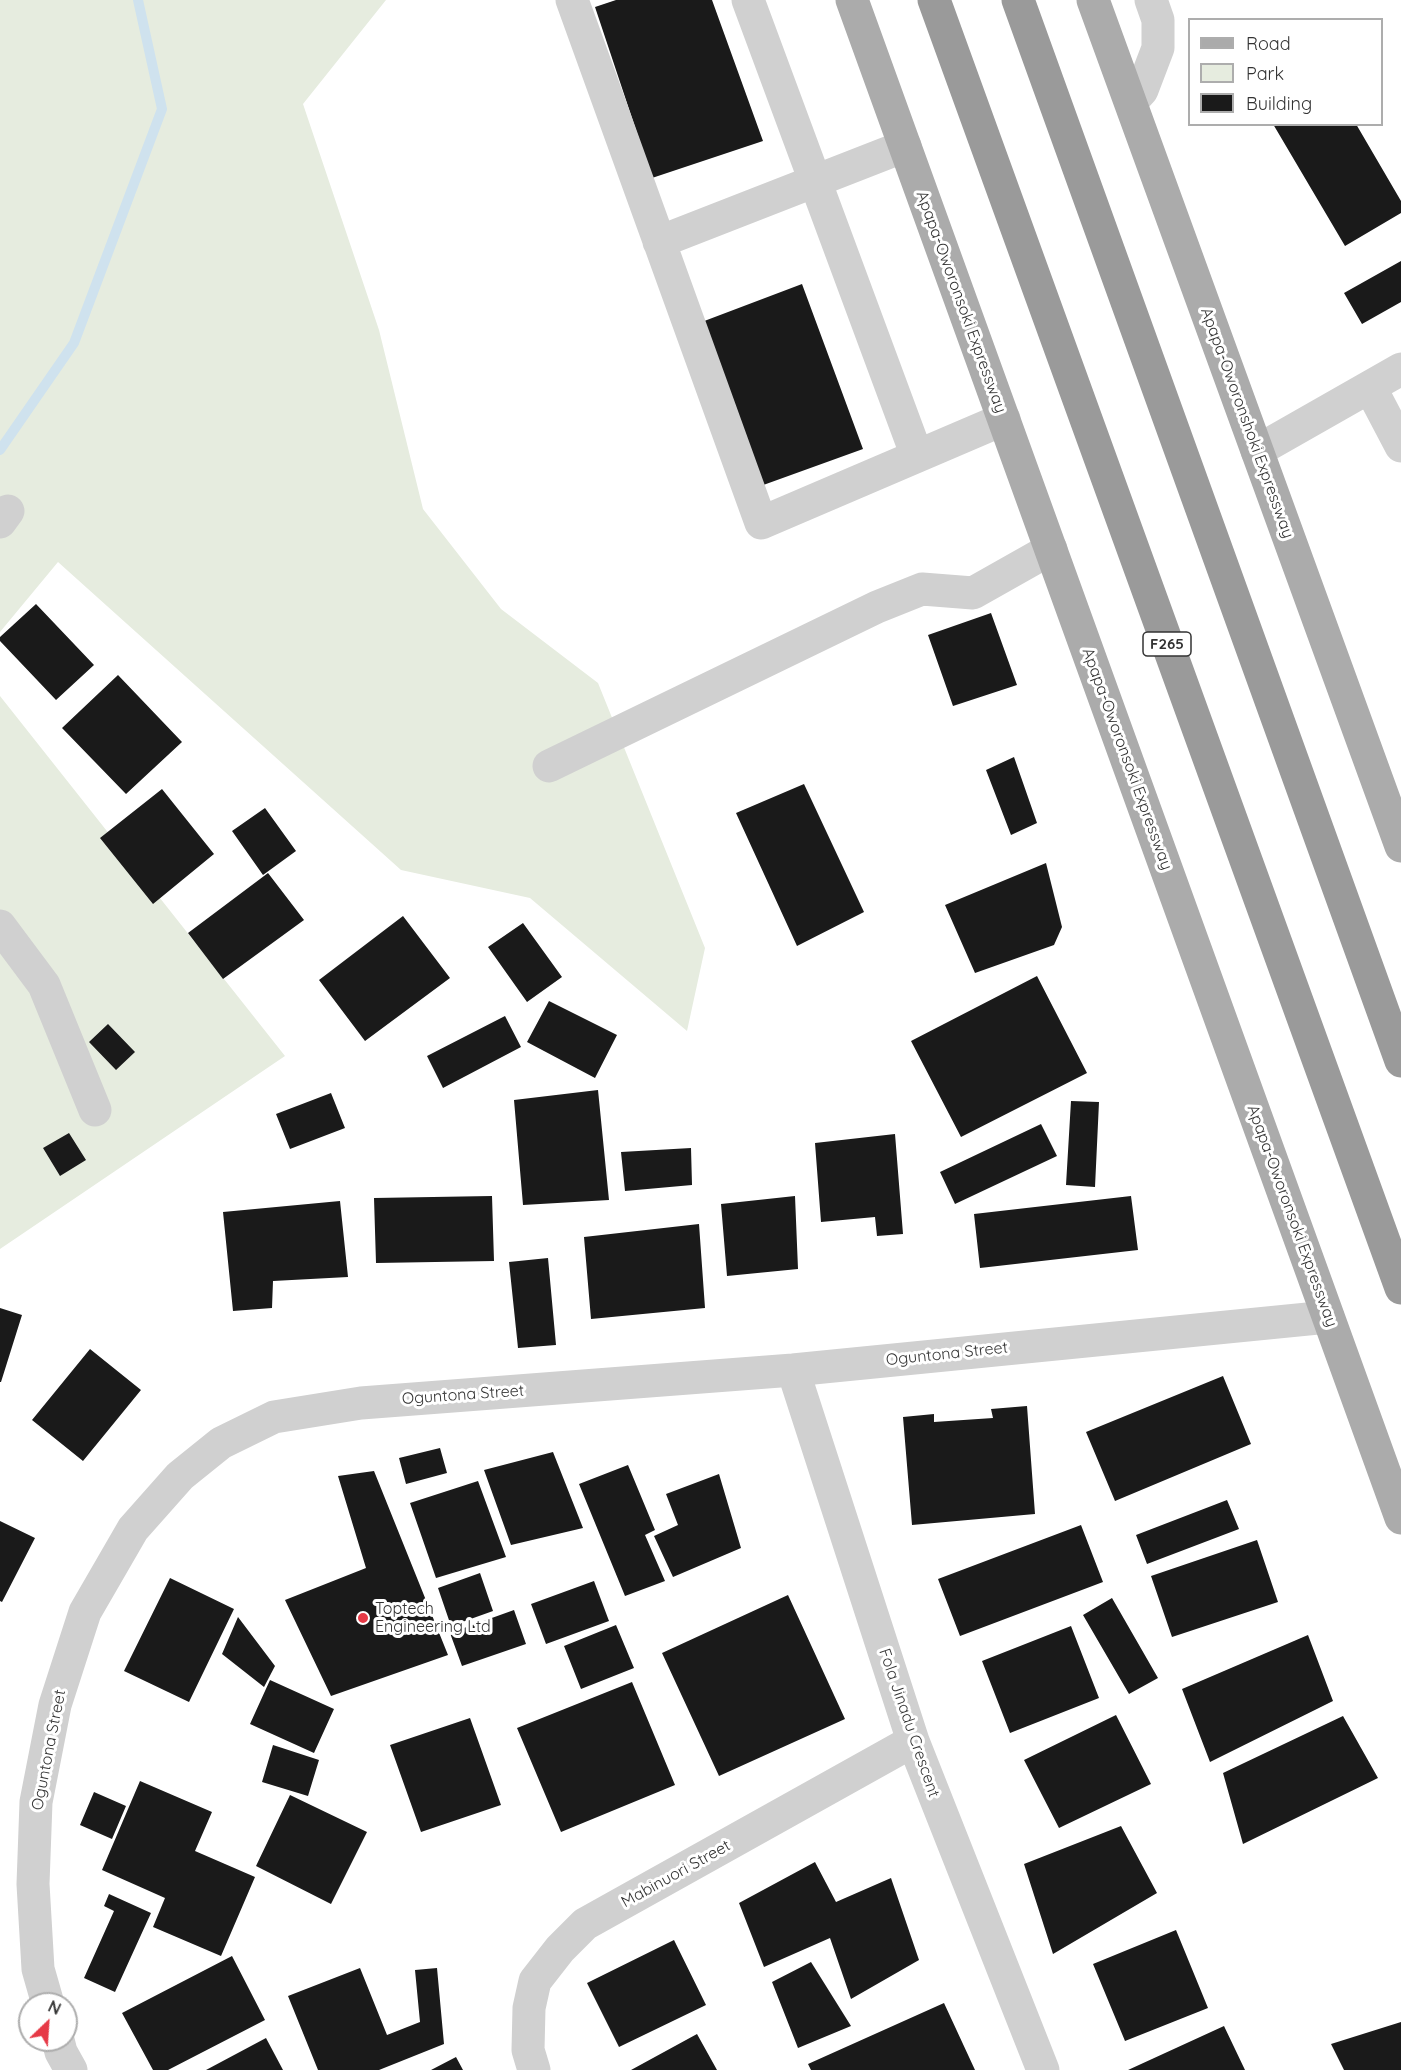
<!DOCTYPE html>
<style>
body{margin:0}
#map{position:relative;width:1401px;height:2070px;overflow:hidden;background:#fff;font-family:Quicksand,sans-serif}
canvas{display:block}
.legend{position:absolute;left:1188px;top:18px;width:195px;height:108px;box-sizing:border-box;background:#fff;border:2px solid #adadad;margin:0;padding:8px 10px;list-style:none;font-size:18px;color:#333}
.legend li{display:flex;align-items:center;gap:12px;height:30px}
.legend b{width:30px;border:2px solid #adadad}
.north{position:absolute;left:18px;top:1992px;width:60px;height:60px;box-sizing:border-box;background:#fff;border:2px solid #adadad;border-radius:50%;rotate:25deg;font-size:16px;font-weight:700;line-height:24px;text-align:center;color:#333}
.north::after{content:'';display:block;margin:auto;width:21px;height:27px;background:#e63946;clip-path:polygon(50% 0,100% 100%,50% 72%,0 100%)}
</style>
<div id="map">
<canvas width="1401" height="2070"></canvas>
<ul class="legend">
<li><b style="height:8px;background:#ababab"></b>Road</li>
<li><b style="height:16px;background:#e6ecdf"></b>Park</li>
<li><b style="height:16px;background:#1a1a1a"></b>Building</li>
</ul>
<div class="north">N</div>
</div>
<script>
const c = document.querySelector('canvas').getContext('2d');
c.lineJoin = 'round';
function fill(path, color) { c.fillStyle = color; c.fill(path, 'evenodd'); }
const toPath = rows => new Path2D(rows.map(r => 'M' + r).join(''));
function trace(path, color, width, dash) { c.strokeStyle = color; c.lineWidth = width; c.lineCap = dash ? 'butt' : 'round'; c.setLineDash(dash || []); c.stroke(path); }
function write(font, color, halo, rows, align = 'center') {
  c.font = font + ' Quicksand,sans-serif'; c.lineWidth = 6; c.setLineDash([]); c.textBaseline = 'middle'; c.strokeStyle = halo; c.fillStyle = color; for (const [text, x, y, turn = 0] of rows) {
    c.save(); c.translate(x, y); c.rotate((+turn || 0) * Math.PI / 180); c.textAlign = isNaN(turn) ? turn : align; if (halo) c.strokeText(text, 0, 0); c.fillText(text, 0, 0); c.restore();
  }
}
const green = toPath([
 [0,0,386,0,303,104,379,330,423,509,501,609,598,683,705,948,687,1031,530,898,401,870,58,562,0,632],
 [0,696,285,1056,0,1249]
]);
const stream = toPath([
 [0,450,74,343,162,109,138,0]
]);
const building = toPath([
 [616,0,712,0,763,141,652,178,595,7],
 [1273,124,1356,124,1401,201,1401,213,1345,246],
 [1401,261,1401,302,1362,324,1344,293],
 [802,284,863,449,755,488,699,323],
 [36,604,94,665,56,700,0,641,0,637],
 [991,613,1017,685,953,706,928,635],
 [118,675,182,742,126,794,62,728],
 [1014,757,1037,823,1011,835,986,770],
 [804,784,864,912,797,946,736,813],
 [162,789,214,854,153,904,100,838],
 [265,808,296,851,263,875,232,831],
 [1046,863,1062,927,1054,945,975,973,945,905],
 [268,873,304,920,223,979,188,933],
 [403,916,450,978,365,1041,319,980],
 [523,923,562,977,527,1002,488,947],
 [1037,976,1087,1073,961,1137,911,1041],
 [549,1001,617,1035,595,1078,527,1042],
 [505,1016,521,1047,443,1088,427,1056],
 [108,1024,135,1052,116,1070,89,1042],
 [598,1090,609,1200,523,1205,514,1100],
 [331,1093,345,1128,290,1149,276,1114],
 [1071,1101,1099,1102,1095,1187,1066,1185],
 [1041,1124,1057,1156,955,1204,940,1172],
 [69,1133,86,1160,60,1176,43,1148],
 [895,1134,903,1234,877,1236,875,1217,821,1222,815,1143],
 [691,1148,692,1185,625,1191,621,1152],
 [492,1196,494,1261,376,1263,374,1198],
 [795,1196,798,1269,727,1276,721,1204],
 [1131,1196,1138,1250,980,1268,974,1214],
 [340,1201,348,1277,273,1281,272,1308,233,1311,223,1212],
 [699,1224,705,1308,591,1319,584,1237],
 [548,1258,556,1345,518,1348,509,1262],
 [0,1308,22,1315,1,1382,0,1382],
 [90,1349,141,1390,83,1461,32,1420],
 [1223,1376,1251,1444,1115,1501,1086,1432],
 [1027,1406,1035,1514,912,1525,903,1417,934,1414,934,1422,993,1418,991,1409],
 [440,1448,447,1473,406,1484,399,1458],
 [553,1452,583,1528,511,1545,484,1470],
 [628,1465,655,1530,645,1535,665,1581,625,1596,579,1484],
 [374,1471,448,1655,331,1696,285,1600,366,1568,338,1476],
 [719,1474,741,1548,673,1577,654,1536,678,1525,666,1494],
 [478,1481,506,1557,436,1578,410,1503],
 [1227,1500,1239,1529,1147,1564,1136,1535],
 [0,1521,35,1538,2,1602,0,1601],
 [1081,1525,1103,1582,960,1636,938,1579],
 [1257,1540,1278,1602,1172,1637,1151,1576],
 [480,1573,493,1611,451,1626,438,1588],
 [170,1578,234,1609,189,1702,124,1671],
 [594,1581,609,1621,546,1644,531,1604],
 [788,1595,845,1719,719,1776,662,1653],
 [1112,1598,1158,1678,1129,1694,1083,1615],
 [514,1610,526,1644,462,1666,450,1633],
 [238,1617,275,1666,264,1687,222,1654],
 [616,1625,634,1668,581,1689,564,1646],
 [1071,1626,1099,1698,1010,1733,982,1661],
 [1308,1635,1333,1701,1210,1762,1182,1689],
 [270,1680,334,1709,314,1753,250,1724],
 [632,1682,675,1785,561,1832,517,1728],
 [1116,1715,1151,1784,1059,1828,1024,1760],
 [1343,1716,1378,1778,1243,1844,1223,1773],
 [470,1718,501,1805,421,1832,390,1745],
 [273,1745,319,1760,308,1796,262,1782],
 [140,1781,212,1812,195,1851,255,1877,221,1956,153,1927,165,1898,102,1870],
 [94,1792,126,1806,112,1839,80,1825],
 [290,1795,367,1832,331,1904,256,1866],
 [1121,1826,1157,1893,1053,1954,1024,1864],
 [815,1862,836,1902,891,1878,919,1960,851,1999,830,1938,764,1967,739,1903],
 [109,1894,151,1913,115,1992,84,1978,114,1911,104,1906],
 [1176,1930,1208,2008,1125,2041,1093,1964],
 [674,1940,706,2005,619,2047,587,1983],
 [232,1956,265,2020,168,2070,153,2070,122,2013],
 [811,1962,851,2026,798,2048,772,1982],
 [360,1968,387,2035,420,2022,415,1970,437,1968,444,2044,379,2070,318,2070,288,1996],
 [944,2003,975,2070,811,2070,808,2064],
 [1401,2022,1401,2070,1344,2070,1331,2044],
 [1224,2026,1245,2070,1128,2070],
 [697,2034,717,2070,631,2070],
 [266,2038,283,2070,206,2070],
 [456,2057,463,2070,431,2070]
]);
const minor = toPath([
 [572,0,761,523,1004,419],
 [748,0,917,456],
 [1131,102,1142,90,1158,48,1158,20,1151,0],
 [659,242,905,146],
 [1370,387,1401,446],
 [1257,451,1401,369],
 [0,522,8,511],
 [549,766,877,607,922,589,973,593,1051,549],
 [0,926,44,985,95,1110],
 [793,1370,913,1741,1043,2070],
 [48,2004,38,1969,33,1884,36,1802,55,1705,85,1612,133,1529,180,1476,221,1443,274,1417,361,1403,793,1370,1328,1317],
 [58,2040,61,2052,71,2070],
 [534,2070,528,2050,529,2008,535,1981,560,1949,585,1924,913,1741]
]);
const major = toPath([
 [852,0,1401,1518],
 [1093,0,1401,846]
]);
const highway = toPath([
 [934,0,1401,1288],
 [1018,0,1401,1061]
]);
const markers = [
 [363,1618,6,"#e63946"]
];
const shields = [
 [1167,644,48]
];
const shieldNames = [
 ["F265",1167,644]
];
const streetNames = [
 ["Apapa-Oworonsoki Expressway",961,302,70],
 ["Apapa-Oworonshoki Expressway",1247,423,70],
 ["Apapa-Oworonsoki Expressway",1127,759,70],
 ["Apapa-Oworonsoki Expressway",1292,1216,70],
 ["Oguntona Street",947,1354,-6],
 ["Oguntona Street",463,1395,-4],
 ["Fola Jinadu Crescent",909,1723,71],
 ["Oguntona Street",49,1750,-79],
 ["Mabinuori Street",676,1874,-29]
];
const poiNames = [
 ["Toptech",375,1609],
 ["Engineering Ltd",375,1627]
];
fill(green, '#e6ecdf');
trace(stream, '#cfe2ee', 10);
fill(building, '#1a1a1a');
trace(minor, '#d0d0d0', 33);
trace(major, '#ababab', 33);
trace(highway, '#9a9a9a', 33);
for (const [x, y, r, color] of markers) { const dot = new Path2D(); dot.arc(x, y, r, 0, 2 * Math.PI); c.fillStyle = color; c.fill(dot); trace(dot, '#fff', 2); }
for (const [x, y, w] of shields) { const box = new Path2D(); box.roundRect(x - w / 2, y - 12, w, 24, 4.5); c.fillStyle = '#fff'; c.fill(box); trace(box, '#333', 1.5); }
write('bold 15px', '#333', null, shieldNames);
write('16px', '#333', '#fff', streetNames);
write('16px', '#333', '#fff', poiNames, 'left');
</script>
